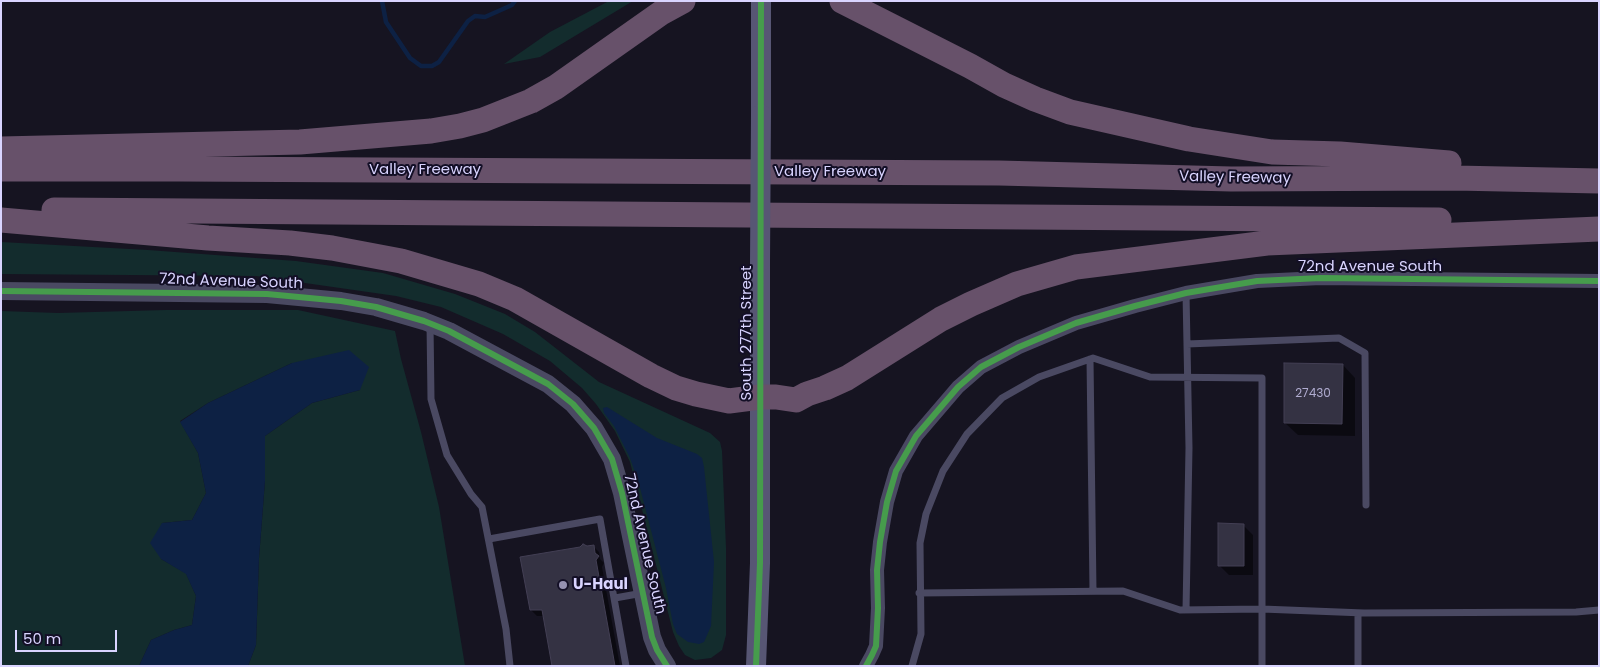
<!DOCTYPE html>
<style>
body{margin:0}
#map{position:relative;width:1600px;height:667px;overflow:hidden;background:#161421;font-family:Poppins,sans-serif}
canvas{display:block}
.frame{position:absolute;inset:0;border:2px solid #d9d4ff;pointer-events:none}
.scale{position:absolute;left:15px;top:630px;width:102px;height:22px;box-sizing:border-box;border:2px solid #d9d4ff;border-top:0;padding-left:6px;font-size:15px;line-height:18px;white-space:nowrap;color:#d9d4ff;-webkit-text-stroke:4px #130f26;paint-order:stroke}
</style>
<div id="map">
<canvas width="1600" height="667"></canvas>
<div class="frame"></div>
<div class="scale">50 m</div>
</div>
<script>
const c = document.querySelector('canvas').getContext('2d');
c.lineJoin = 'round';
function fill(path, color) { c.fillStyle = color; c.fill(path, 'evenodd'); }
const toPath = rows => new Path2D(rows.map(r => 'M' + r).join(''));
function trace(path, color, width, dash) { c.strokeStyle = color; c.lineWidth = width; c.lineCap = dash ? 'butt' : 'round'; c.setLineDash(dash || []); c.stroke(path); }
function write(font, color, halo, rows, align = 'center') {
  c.font = font + ' Poppins,sans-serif'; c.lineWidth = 4; c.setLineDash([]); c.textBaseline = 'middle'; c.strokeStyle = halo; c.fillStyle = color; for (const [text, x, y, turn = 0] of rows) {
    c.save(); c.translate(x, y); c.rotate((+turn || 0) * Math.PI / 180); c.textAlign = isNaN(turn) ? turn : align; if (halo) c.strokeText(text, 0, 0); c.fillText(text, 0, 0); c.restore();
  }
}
const green = toPath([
 [609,1,633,1,540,57,504,64,550,32],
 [1,242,148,250,296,261,383,273,455,294,505,314,535,332,599,382,710,433,720,442,722,451,726,548,726,635,722,650,711,658,695,660,685,655,679,646,673,632,630,462,615,431,596,404,582,388,550,361,503,334,441,307,396,296,256,276,1,274],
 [166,310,298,310,395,331,401,359,421,432,439,507,465,666,248,666,256,645,259,558,265,481,265,436,312,403,360,390,292,363,208,403,180,421,198,453,206,493,192,520,162,523,161,559,186,573,196,596,192,625,174,630,151,640,139,666,1,666,1,311,58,313]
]);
const water = toPath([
 [349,350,369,367,360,390,312,403,265,436,265,481,259,558,256,645,248,666,139,666,151,640,174,630,192,625,196,596,186,574,161,559,150,543,162,523,192,520,206,493,198,453,180,422,208,403,292,363],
 [607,407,657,438,697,454,702,458,704,467,714,562,711,626,704,642,699,644,688,642,677,634,673,624,666,588,639,484,630,458,614,426,604,413,603,408]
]);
const shadow = toPath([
 [1343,365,1355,378,1355,436,1298,435,1285,423],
 [1243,525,1253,535,1253,575,1229,575,1219,565],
 [593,546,599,552,600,559,604,563,602,567,620,666,554,666,545,616,537,616,531,610,587,547]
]);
const stream = toPath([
 [382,1,386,22,410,58,421,66,432,66,439,62,468,21,475,16,485,17,512,5,515,1]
]);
const building = toPath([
 [1284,363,1343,364,1342,424,1284,423,1284,363],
 [1218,523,1244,524,1244,566,1218,566,1218,523],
 [583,544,587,546,594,545,595,553,599,556,596,560,615,666,552,666,542,610,530,610,520,557,580,547,583,544]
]);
const service = toPath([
 [1186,293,1189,448,1186,610],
 [430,324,431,399,447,455,471,494,482,507,506,629,510,666],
 [1187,344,1339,338,1365,353,1366,505],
 [1090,359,1093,591],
 [489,539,600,519,626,666],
 [919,593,1123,591,1180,610,1262,609,1364,613,1576,612,1599,610],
 [615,598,643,593],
 [912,666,921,634,920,543,926,514,943,471,967,434,1002,398,1039,377,1093,358,1150,377,1262,378,1262,666],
 [1358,666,1358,613]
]);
const minor = toPath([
 [866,666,872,655,876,646,878,608,877,570,880,542,887,502,896,471,916,436,958,387,981,367,1019,347,1076,323,1135,306,1186,293,1257,281,1321,278,1599,281]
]);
const tertiary = toPath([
 [1,291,267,294,341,301,376,307,424,321,449,331,548,384,573,404,594,428,612,459,622,493,652,637,657,650,667,666]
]);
const secondary = toPath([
 [761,114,761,1],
 [756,666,760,563,760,262]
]);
const motorway = toPath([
 [842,1,970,66,1004,85,1035,99,1070,112,1189,139,1272,152,1340,154,1449,163],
 [1,149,300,142,431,131,460,126,483,120,531,101,556,87,661,13,683,1],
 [1,169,179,169,999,173,1231,179,1455,178,1599,181],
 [54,210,1439,220],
 [1,220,208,238,290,243,332,248,401,261,479,284,515,299,651,376,676,388,696,394,729,401,760,397,776,397,796,400,807,394,825,388,847,378,941,319,971,304,1017,284,1076,267,1267,243,1599,229]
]);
const secondaryBridge = toPath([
 [760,262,761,114]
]);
const cycleway = toPath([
 [1,291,267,294,341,301,376,307,424,321,449,331,548,384,573,404,594,428,612,459,622,493,652,637,657,650,667,666],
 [756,666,760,563,761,1],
 [866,666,872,655,876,646,878,608,877,570,880,542,887,502,896,471,916,436,958,387,981,367,1019,347,1076,323,1135,306,1186,293,1257,281,1321,278,1599,281]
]);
const markers = [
 [563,585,5,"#9591b1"]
];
const numberNames = [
 ["27430",1313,394]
];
const streetNames = [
 ["Valley Freeway",425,170],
 ["Valley Freeway",830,172],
 ["Valley Freeway",1235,178,1],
 ["72nd Avenue South",1370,267],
 ["72nd Avenue South",231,282,2],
 ["South 277th Street",747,333,-90],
 ["72nd Avenue South",644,544,77]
];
const poiNames = [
 ["U-Haul",573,585]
];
fill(green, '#132c2d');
fill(water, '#0d2144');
fill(shadow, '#0007');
trace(stream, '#0d2144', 4.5);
fill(building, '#343243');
trace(building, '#433f54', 1);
trace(service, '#4a4962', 7);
trace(minor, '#4a4962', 14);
trace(tertiary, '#4a4962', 18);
trace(secondary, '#575674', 20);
trace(motorway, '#67516a', 25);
trace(secondaryBridge, '#575674', 20);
trace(cycleway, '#469c4c', 6);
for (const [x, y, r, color] of markers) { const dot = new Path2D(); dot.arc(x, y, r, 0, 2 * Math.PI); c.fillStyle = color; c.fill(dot); trace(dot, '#130f26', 2); }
write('12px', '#b0acd0', null, numberNames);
write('15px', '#d9d4ff', '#130f26', streetNames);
write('bold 15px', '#d9d4ff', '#130f26', poiNames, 'left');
</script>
